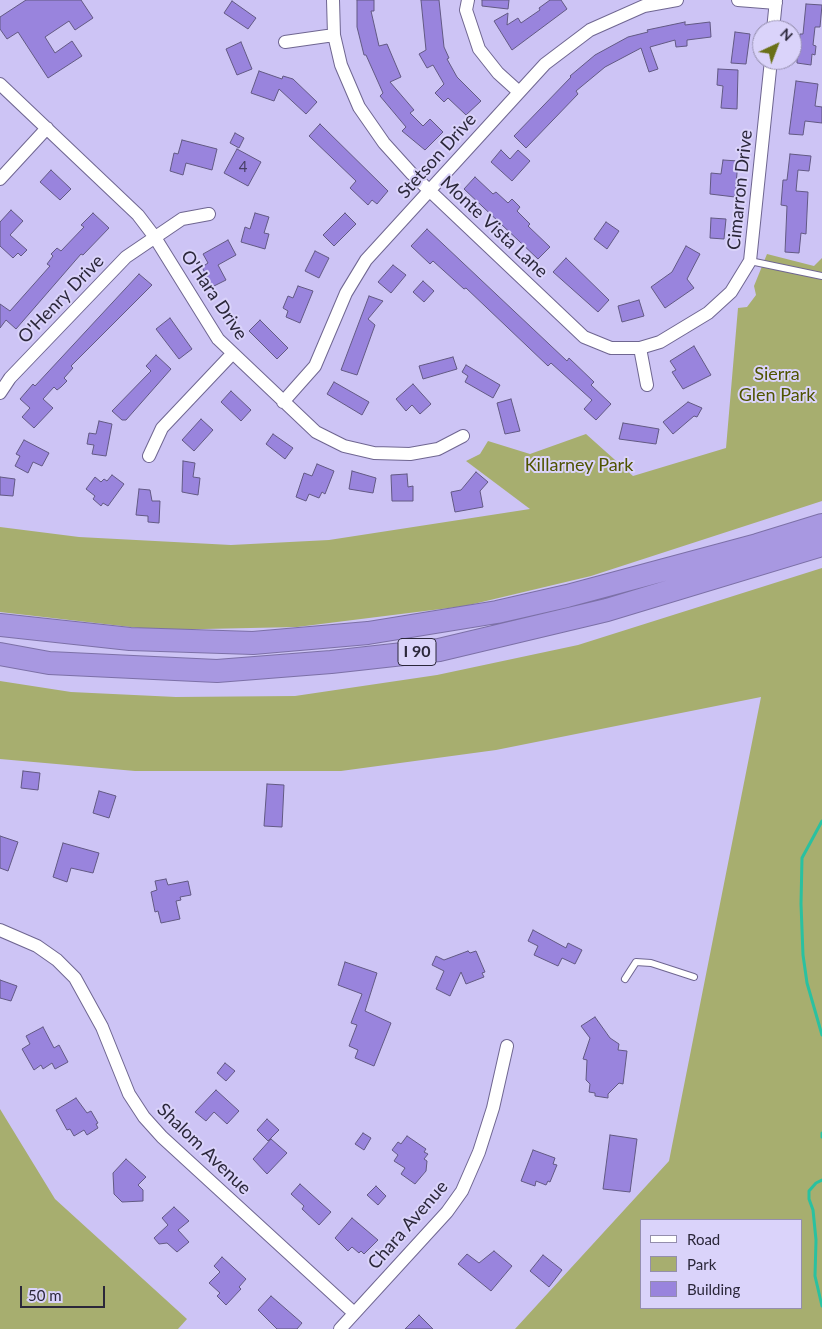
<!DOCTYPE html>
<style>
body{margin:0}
#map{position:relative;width:822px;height:1329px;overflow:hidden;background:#cdc4f5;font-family:Lato,sans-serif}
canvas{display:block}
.legend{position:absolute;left:640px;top:1219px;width:162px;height:90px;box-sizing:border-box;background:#dad3fa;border:1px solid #948ead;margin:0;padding:6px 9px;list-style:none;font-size:15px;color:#2b273a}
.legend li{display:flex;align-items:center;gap:10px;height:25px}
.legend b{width:25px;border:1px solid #948ead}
.north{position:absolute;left:752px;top:20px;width:50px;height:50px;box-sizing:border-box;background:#dad3fa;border:1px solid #948ead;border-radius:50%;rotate:43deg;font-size:14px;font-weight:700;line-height:20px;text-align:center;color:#2b273a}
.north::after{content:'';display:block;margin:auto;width:18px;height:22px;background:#6a7017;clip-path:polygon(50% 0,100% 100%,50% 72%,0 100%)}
.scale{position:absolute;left:20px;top:1286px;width:85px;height:22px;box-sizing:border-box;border:2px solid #2b273a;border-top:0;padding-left:6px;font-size:15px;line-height:18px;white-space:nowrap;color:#2b273a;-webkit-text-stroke:4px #dad3fa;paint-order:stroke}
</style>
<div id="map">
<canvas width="822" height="1329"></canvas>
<ul class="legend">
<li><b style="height:6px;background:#fff"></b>Road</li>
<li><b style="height:14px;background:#a7ae6f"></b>Park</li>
<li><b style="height:14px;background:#9984dd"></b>Building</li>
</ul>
<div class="north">N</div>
<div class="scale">50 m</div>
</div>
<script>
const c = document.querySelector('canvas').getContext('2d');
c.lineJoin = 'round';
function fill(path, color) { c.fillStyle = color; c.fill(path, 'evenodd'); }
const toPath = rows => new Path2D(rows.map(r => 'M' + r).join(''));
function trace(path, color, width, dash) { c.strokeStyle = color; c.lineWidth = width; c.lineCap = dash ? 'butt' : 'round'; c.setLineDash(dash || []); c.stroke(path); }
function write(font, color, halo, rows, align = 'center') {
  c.font = font + ' Lato,sans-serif'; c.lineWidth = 4; c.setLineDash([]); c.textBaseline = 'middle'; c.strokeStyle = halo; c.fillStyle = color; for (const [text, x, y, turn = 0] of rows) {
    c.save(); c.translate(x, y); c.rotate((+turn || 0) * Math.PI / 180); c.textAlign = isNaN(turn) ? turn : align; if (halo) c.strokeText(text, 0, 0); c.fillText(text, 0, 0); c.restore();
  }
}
const green = toPath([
 [767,254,814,266,822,258,822,501,591,576,465,606,297,627,157,630,0,612,0,527,79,537,231,545,329,540,530,509,466,461,480,454,488,441,530,454,586,434,633,476,726,448,738,308,747,307,756,295,754,286],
 [822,568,822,1329,515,1329,669,1161,761,697,496,750,341,771,135,771,0,759,0,681,71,692,176,697,295,696,437,675,578,645],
 [641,1220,801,1220,801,1308,641,1308],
 [0,1109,55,1199,187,1319,178,1329,0,1329]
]);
const stream = toPath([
 [822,821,802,858,801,904,803,955,807,983,822,1035],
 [822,1133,822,1137],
 [822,1180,816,1183,809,1191,809,1199,813,1210,816,1240,815,1276,822,1306]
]);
const building = toPath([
 [26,0,81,0,93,18,75,30,69,21,45,37,55,53,72,41,82,56,48,78,18,32,7,39,0,29,0,17,26,0],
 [357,0,374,0,374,11,371,11,379,46,387,44,401,77,390,82,414,110,410,113,423,126,430,119,443,132,425,150,402,131,406,127,380,96,383,93,366,55,364,55,357,27,357,0],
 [421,0,439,0,444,47,449,58,447,59,457,77,481,101,466,115,448,98,444,102,435,93,444,84,433,65,427,68,419,54,426,50,421,0],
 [482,0,509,0,508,9,482,6,482,0],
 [550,0,561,0,567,9,512,50,494,21,508,13,507,25,518,18,521,23,540,10,539,8,550,0],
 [232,1,256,18,248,29,224,13,232,1],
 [806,4,822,5,820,27,815,27,813,45,816,46,815,55,812,54,811,65,797,63,797,57,794,57,795,44,799,44,800,34,803,34,806,4],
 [685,22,685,25,710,22,711,37,687,40,687,46,676,47,675,40,650,47,658,69,649,72,641,48,605,67,576,91,578,94,526,148,514,136,571,77,570,76,595,55,628,37,648,32,647,30,685,22],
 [735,32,750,34,746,64,731,63,735,32],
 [241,42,252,69,237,75,226,49,241,42],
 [718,69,738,70,737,109,721,108,723,86,717,85,718,69],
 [259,71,282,79,283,76,293,79,317,102,306,114,279,89,274,101,251,93,259,71],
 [796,81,818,84,815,106,822,107,822,123,805,121,803,135,789,134,796,81],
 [320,124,388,191,377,204,372,200,368,205,350,188,356,181,309,136,320,124],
 [235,133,244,138,239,148,230,143,235,133],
 [182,140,217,149,212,170,186,163,183,175,170,171,174,153,178,154,182,140],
 [237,149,261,162,248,186,224,173,237,149],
 [501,150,510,159,518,150,530,161,512,181,491,162,501,150],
 [790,154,811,156,809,171,798,170,796,191,808,192,806,234,801,233,799,253,785,252,787,206,781,205,783,180,787,180,790,154],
 [723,160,738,161,735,197,710,194,711,173,721,174,723,160],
 [51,170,71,189,60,200,40,182,51,170],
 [475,177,493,194,496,192,508,203,512,199,520,207,517,211,530,224,528,226,550,247,538,259,464,189,475,177],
 [11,210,23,221,10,235,27,250,21,256,18,253,13,258,0,246,0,222,11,210],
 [93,213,109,228,83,255,81,254,16,329,6,320,0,328,0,304,10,311,50,266,47,264,53,256,51,254,57,248,61,251,84,227,81,225,93,213],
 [255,213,269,217,264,233,269,234,265,249,241,242,245,227,250,229,255,213],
 [345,213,356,224,334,246,323,235,345,213],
 [711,218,726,219,724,239,710,238,711,218],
 [606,222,619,231,607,249,594,239,606,222],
 [427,229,567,361,569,358,594,382,591,385,611,404,596,420,584,409,592,400,551,363,548,366,466,288,464,289,433,261,430,264,411,246,427,229],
 [228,240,236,255,218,265,226,280,212,287,202,267,208,263,203,254,228,240],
 [686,246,700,254,687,279,694,288,665,308,651,287,672,272,686,246],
 [315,251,329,258,319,278,305,271,315,251],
 [566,258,609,300,598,312,553,272,566,258],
 [393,265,406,275,391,293,378,282,393,265],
 [139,274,152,285,71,366,73,368,64,378,67,381,61,387,57,390,54,387,43,399,53,408,34,428,22,417,30,408,20,399,33,384,35,386,139,274],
 [423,281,434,291,424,302,413,292,423,281],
 [298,286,313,291,300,323,286,317,288,311,283,308,288,296,293,298,298,286],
 [369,296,383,301,368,319,375,325,357,375,341,370,369,296],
 [639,300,644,316,622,322,618,306,639,300],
 [170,318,192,349,179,359,156,329,170,318],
 [260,320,288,348,277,359,249,331,260,320],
 [694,346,711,375,683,389,672,372,676,370,670,361,694,346],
 [156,355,171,369,126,420,122,420,112,411,151,371,146,366,156,355],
 [453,357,457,369,423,379,419,366,453,357],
 [466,365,500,385,493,398,465,382,468,376,462,372,466,365],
 [334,382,369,402,362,415,327,394,334,382],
 [413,384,431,404,420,414,412,405,406,411,396,399,413,384],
 [231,391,251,410,241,421,221,402,231,391],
 [511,399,520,431,505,434,497,403,511,399],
 [688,402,702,408,697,417,694,416,673,434,663,422,688,402],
 [201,419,213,430,194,451,182,440,201,419],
 [99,421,112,424,106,456,92,454,94,445,87,444,89,433,96,434,99,421],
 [623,423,659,429,656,444,619,439,623,423],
 [273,434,293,448,285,459,266,444,273,434],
 [24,440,49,453,42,466,33,462,28,473,15,466,20,456,16,454,24,440],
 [183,461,195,463,193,477,200,478,198,495,182,492,183,461],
 [317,464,334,471,325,494,322,492,319,498,309,494,306,501,296,497,304,473,312,476,317,464],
 [352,471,376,478,373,493,349,489,352,471],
 [476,472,488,482,480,491,483,507,455,512,451,492,461,490,476,472],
 [407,474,408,487,413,486,413,501,392,501,391,475,407,474],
 [112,475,124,484,108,506,103,503,101,506,93,499,95,496,86,489,95,477,101,482,104,479,107,481,112,475],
 [0,477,15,479,13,496,0,495,0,477],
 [139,489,150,490,152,501,160,501,159,523,148,522,148,516,136,515,139,489],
 [23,771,40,773,38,790,21,788,23,771],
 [267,784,284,785,282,827,264,826,267,784],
 [99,791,116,796,109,818,93,813,99,791],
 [0,836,18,842,8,871,0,868,0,836],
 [63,843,99,853,93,873,71,868,67,882,53,877,63,843],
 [166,879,168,885,188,881,191,895,180,897,181,900,176,901,180,919,161,923,158,911,155,912,151,892,157,890,155,881,166,879],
 [533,930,566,948,568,943,582,950,575,964,562,958,558,966,534,955,538,946,528,941,533,930],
 [468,951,470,953,476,951,485,972,482,973,484,977,466,984,461,972,450,996,436,989,444,971,432,965,436,956,444,960,468,951],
 [345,962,377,973,365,1011,391,1023,374,1066,355,1058,358,1050,349,1046,357,1025,351,1023,362,994,338,985,345,962],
 [0,980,17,986,11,1001,0,998,0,980],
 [595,1017,610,1038,619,1044,618,1050,627,1051,623,1084,619,1083,608,1094,608,1098,595,1096,595,1093,589,1092,590,1084,586,1080,587,1060,583,1059,590,1038,581,1026,595,1017],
 [43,1027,54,1048,59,1045,68,1062,55,1069,52,1063,43,1069,41,1065,34,1070,22,1049,30,1044,26,1036,43,1027],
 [225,1063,235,1071,226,1081,217,1073,225,1063],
 [216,1090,239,1111,227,1124,214,1112,206,1121,195,1112,216,1090],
 [76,1098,87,1113,91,1111,98,1123,96,1124,98,1128,87,1135,84,1130,74,1136,70,1129,67,1130,56,1110,76,1098],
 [267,1119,279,1130,268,1141,257,1130,267,1119],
 [363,1133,371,1138,364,1150,355,1144,363,1133],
 [610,1135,637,1139,630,1192,603,1189,610,1135],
 [407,1136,426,1149,424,1152,428,1154,424,1159,427,1161,426,1171,415,1184,401,1174,405,1168,394,1161,398,1155,392,1150,398,1142,401,1144,407,1136],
 [271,1139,287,1153,267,1174,253,1159,271,1139],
 [533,1150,555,1158,553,1164,557,1165,550,1182,548,1181,546,1185,536,1181,535,1186,521,1181,533,1150],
 [126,1159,146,1177,138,1185,143,1190,143,1201,122,1202,114,1194,113,1173,126,1159],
 [300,1184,331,1212,319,1225,302,1209,304,1206,291,1194,300,1184],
 [376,1186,386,1196,378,1205,367,1195,376,1186],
 [174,1207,189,1221,178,1230,189,1242,177,1252,167,1243,159,1244,154,1238,168,1225,162,1218,174,1207],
 [352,1218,378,1240,364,1254,361,1251,359,1253,352,1247,348,1251,335,1238,352,1218],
 [494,1251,512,1266,491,1291,458,1264,467,1254,479,1263,494,1251],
 [543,1255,562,1270,549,1287,530,1271,543,1255],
 [222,1257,246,1279,239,1287,241,1289,226,1305,217,1296,220,1293,209,1283,220,1272,214,1266,222,1257],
 [271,1296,302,1323,297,1329,277,1329,258,1310,271,1296],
 [419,1315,433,1329,405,1329,419,1315]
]);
const service = toPath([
 [750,261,822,276],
 [625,979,636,962,651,963,694,977]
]);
const minor = toPath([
 [333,0,334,35,341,65,359,107,384,143,412,174,584,337,611,348,640,348,660,342,708,313,731,292,750,261,771,60],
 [468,0,466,10,479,49,498,73,519,92],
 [738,0,776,3],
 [773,30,776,0],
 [285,42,334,35],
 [0,84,138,215,154,236,218,339,316,432,344,446,374,453,410,454,438,449,463,436],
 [0,179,47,128],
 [640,348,647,385],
 [0,393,10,378,126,257,182,219,209,214],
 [283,402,315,366,346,293,366,260,545,64,590,30,644,6,677,0],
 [149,456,162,428,232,354],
 [0,930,37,946,57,960,75,978,102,1027,129,1094,144,1117,162,1137,354,1313],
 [340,1329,447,1212,462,1191,479,1152,493,1108,507,1046]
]);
const motorway = toPath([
 [0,625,130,639,253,643,368,633,497,612,567,596,757,545,822,525],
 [0,654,49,663,217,671,331,662,439,650,607,610,822,545]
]);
const numberNames = [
 ["4",243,167]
];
const shields = [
 [417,652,38]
];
const shieldNames = [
 ["I 90",417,652]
];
const streetNames = [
 ["Stetson Drive",437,156,-48],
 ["Cimarron Drive",740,190,-84],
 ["Monte Vista Lane",494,227,43],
 ["O'Hara Drive",214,295,56],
 ["O'Henry Drive",61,299,-46],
 ["Shalom Avenue",204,1149,44],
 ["Chara Avenue",408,1225,-49]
];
const parkNames = [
 ["Sierra",777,374],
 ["Glen Park",777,395],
 ["Killarney Park",579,465]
];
fill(green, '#a7ae6f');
trace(stream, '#2ac1a0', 3);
fill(building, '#9984dd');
trace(building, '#625983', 1);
trace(service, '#6f6691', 8);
trace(minor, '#6f6691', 14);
trace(motorway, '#7c70a7', 24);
trace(service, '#fff', 6);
trace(minor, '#fff', 12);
trace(motorway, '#a898e1', 22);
write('15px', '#463e63', null, numberNames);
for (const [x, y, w] of shields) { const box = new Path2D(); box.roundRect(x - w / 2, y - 13.5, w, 27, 4); c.fillStyle = '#dad3fa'; c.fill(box); trace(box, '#2b273a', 1); }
write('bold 16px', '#2b273a', null, shieldNames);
write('18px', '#2b273a', '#dad3fa', streetNames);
write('18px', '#4f5400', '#dad3fa', parkNames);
</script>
